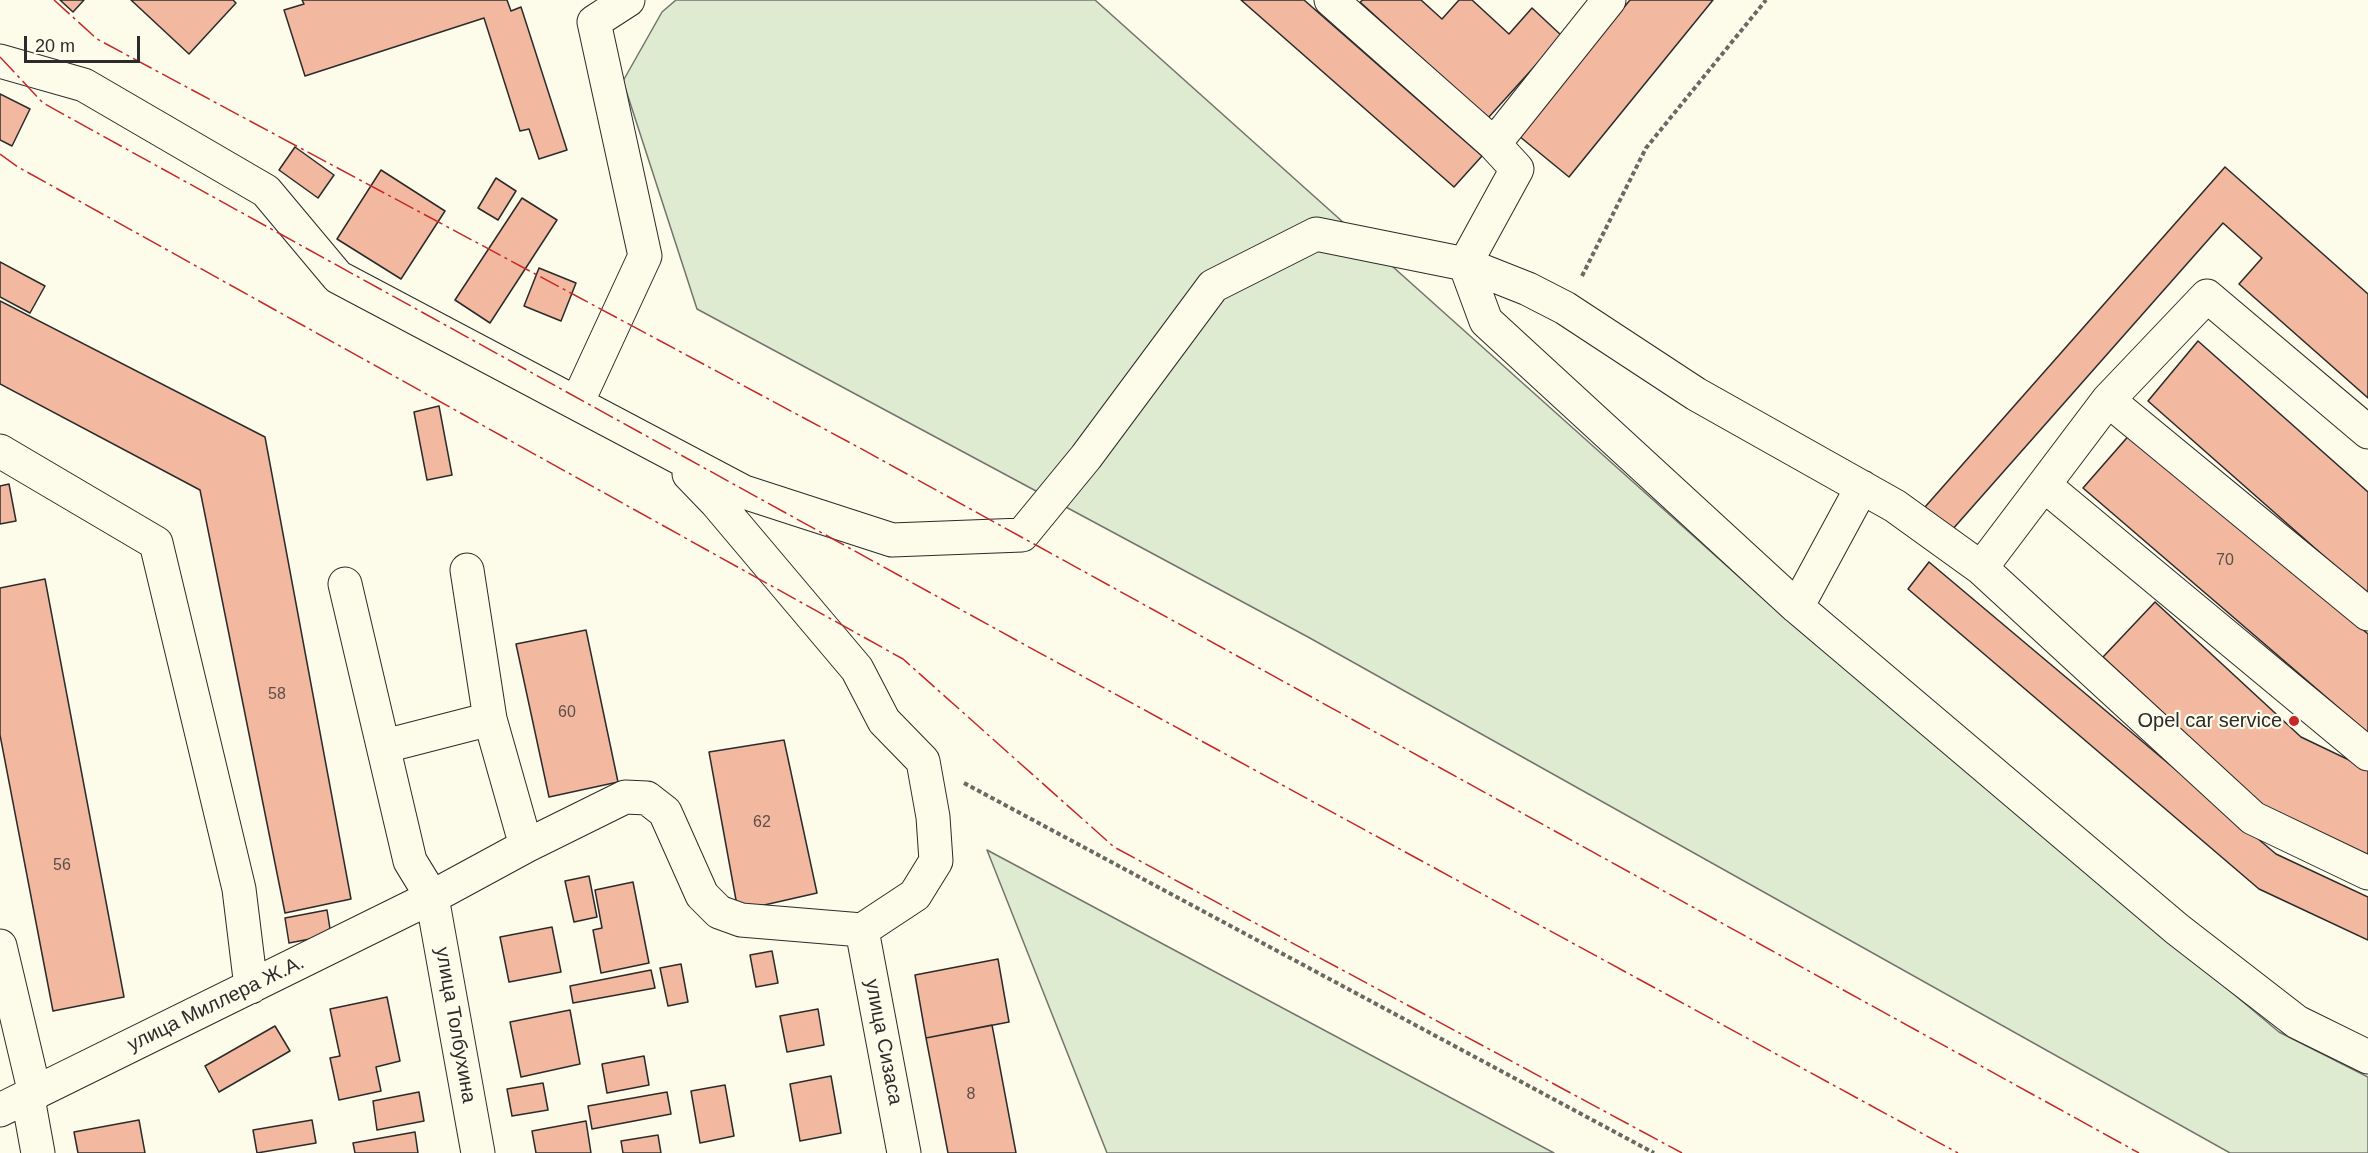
<!DOCTYPE html>
<meta charset="utf-8">
<style>
body{margin:0}
#map{position:relative;width:2368px;height:1153px;overflow:hidden;background:#fdfbea;font-family:Arial,sans-serif}
canvas{display:block}
.scale{position:absolute;left:24px;top:36px;width:116px;height:27px;box-sizing:border-box;border:3px solid #2b2b2b;border-top:0;padding-left:8px;font-size:18px;line-height:21px;white-space:nowrap;color:#2b2b2b;-webkit-text-stroke:4px #fdfbea;paint-order:stroke}
</style>
<div id="map">
<canvas width="2368" height="1153"></canvas>
<div class="scale">20 m</div>
</div>
<script>
const c = document.querySelector('canvas').getContext('2d');
c.lineJoin = 'round';
function fill(path, color) { c.fillStyle = color; c.fill(path, 'evenodd'); }
const toPath = rows => new Path2D(rows.map(r => 'M' + r).join(''));
function trace(path, color, width, dash) { c.strokeStyle = color; c.lineWidth = width; c.lineCap = dash ? 'butt' : 'round'; c.setLineDash(dash || []); c.stroke(path); }
function write(font, color, halo, rows, align = 'center') {
  c.font = font + ' Arial,sans-serif'; c.lineWidth = 4.5; c.setLineDash([]); c.textBaseline = 'middle'; c.strokeStyle = halo; c.fillStyle = color; for (const [text, x, y, turn = 0] of rows) {
    c.save(); c.translate(x, y); c.rotate((+turn || 0) * Math.PI / 180); c.textAlign = isNaN(turn) ? turn : align; if (halo) c.strokeText(text, 0, 0); c.fillText(text, 0, 0); c.restore();
  }
}
const green = toPath([
 [676,0,1095,0,1795,627,2279,1032,2368,1077,2368,1153,2230,1153,1308,637,697,309,623,81,662,12,676,0],
 [987,850,1554,1153,1107,1153,987,850]
]);
const building = toPath([
 [60,0,84,0,73,12,60,0],
 [131,0,233,0,236,3,189,54,131,0],
 [302,0,507,0,511,11,521,7,567,150,539,159,529,129,520,131,484,18,305,76,284,10,304,4,302,0],
 [1241,0,1304,0,1482,156,1454,187,1241,0],
 [1363,0,1421,0,1442,19,1459,0,1472,0,1509,34,1532,8,1562,36,1488,118,1360,2,1363,0],
 [1630,0,1713,0,1569,177,1519,136,1630,0],
 [0,94,30,109,12,146,0,140,0,94],
 [295,147,334,175,318,198,279,170,295,147],
 [2225,167,2368,294,2368,398,2239,284,2262,258,2223,223,1952,530,1925,507,2225,167],
 [381,170,445,211,401,279,337,239,381,170],
 [496,178,516,191,498,220,478,208,496,178],
 [522,198,557,220,490,323,455,300,522,198],
 [0,262,45,286,30,313,0,297,0,262],
 [539,268,576,283,561,321,524,306,539,268],
 [0,301,265,437,351,899,285,913,200,490,0,384,0,301],
 [2198,341,2368,492,2368,595,2148,401,2198,341],
 [439,406,452,475,427,480,414,412,439,406],
 [2132,432,2368,634,2368,733,2083,488,2132,432],
 [9,484,16,521,0,524,0,486,9,484],
 [1929,562,2276,854,2368,897,2368,940,2259,889,1908,589,1929,562],
 [45,579,124,997,53,1011,0,735,0,588,45,579],
 [2155,602,2301,737,2368,769,2368,857,2267,809,2103,657,2155,602],
 [586,630,618,782,549,797,516,644,586,630],
 [784,740,817,893,738,911,709,752,784,740],
 [589,876,597,917,574,922,565,881,589,876],
 [633,882,649,963,601,973,593,930,602,928,595,890,633,882],
 [327,910,331,935,289,943,285,918,327,910],
 [552,927,561,972,509,982,500,937,552,927],
 [772,951,778,983,756,987,750,955,772,951],
 [998,959,1009,1022,926,1038,915,975,998,959],
 [681,964,688,1002,668,1006,660,968,681,964],
 [651,970,655,988,573,1003,570,986,651,970],
 [387,997,400,1061,376,1067,381,1091,339,1100,330,1058,340,1056,330,1009,387,997],
 [818,1009,824,1045,787,1052,780,1016,818,1009],
 [570,1010,580,1064,521,1077,510,1022,570,1010],
 [992,1025,1016,1153,948,1153,926,1038,992,1025],
 [275,1026,290,1051,219,1092,205,1066,275,1026],
 [644,1056,649,1085,607,1093,602,1064,644,1056],
 [831,1076,841,1133,800,1141,790,1084,831,1076],
 [543,1083,548,1110,512,1116,507,1089,543,1083],
 [725,1085,734,1136,700,1143,691,1091,725,1085],
 [419,1092,424,1121,377,1130,373,1101,419,1092],
 [667,1092,671,1114,592,1129,588,1106,667,1092],
 [139,1120,145,1153,78,1153,74,1132,139,1120],
 [312,1120,316,1143,257,1153,253,1130,312,1120],
 [586,1121,591,1153,536,1153,532,1131,586,1121],
 [415,1132,418,1153,355,1153,353,1143,415,1132],
 [658,1135,661,1153,623,1153,621,1141,658,1135]
]);
const path = toPath([
 [1582,276,1646,148,1766,0],
 [964,783,1654,1153]
]);
const minor = toPath([
 [1331,0,1494,144,1517,169,1465,264,1486,321,1797,607,2177,929,2297,1022,2368,1057],
 [0,61,84,85,266,191,338,277,744,492,892,540,1022,535,1086,457,1213,286,1316,234,1465,264,1528,289,1565,308,1696,394,1895,506,1981,568,2253,818,2368,873],
 [1494,144,1609,0],
 [2108,400,2368,614],
 [577,403,645,256,594,22,628,0],
 [0,451,156,543,239,889,251,987],
 [2044,485,2368,754],
 [1981,568,2108,400,2207,296,2368,432],
 [345,584,410,861,432,897,478,1153],
 [1797,607,1862,487],
 [385,746,490,719],
 [526,846,625,797,647,798,665,812,702,895,719,912,741,920,862,930,915,895,936,861,933,817,923,761,884,721,857,669,716,502,689,474],
 [862,930,904,1153],
 [0,946,35,1094],
 [28,1098,38,1153],
 [0,1110,432,897,526,846,490,719,467,570]
]);
const power = toPath([
 [54,0,97,39,858,447,2139,1153],
 [0,57,43,103,1016,640,1958,1153],
 [0,154,18,167,903,659,1114,847,1682,1153]
]);
const markers = [
 [2294,721,6,"#c62828"]
];
const numberNames = [
 ["70",2225,561],
 ["58",277,695],
 ["60",567,713],
 ["62",762,823],
 ["56",62,866],
 ["8",971,1095]
];
const poiNames = [
 ["Opel car service",2282,721]
];
const streetNames = [
 ["улица Миллера Ж.А.",216,1004,-26],
 ["улица Толбухина",455,1025,80],
 ["улица Сизаса",883,1042,79]
];
fill(green, '#deebd1');
trace(green, '#74746e', 1.5);
fill(building, '#f2b8a0');
trace(building, '#2b2b2b', 1.5);
trace(minor, '#2b2b2b', 35);
trace(path, '#6a6964', 4, [4.5, 3]);
trace(minor, '#fdfbea', 33);
trace(power, '#c62828', 1.5, [21, 4.5, 3, 4.5]);
for (const [x, y, r, color] of markers) { const dot = new Path2D(); dot.arc(x, y, r, 0, 2 * Math.PI); c.fillStyle = color; c.fill(dot); trace(dot, '#fdfbea', 2); }
write('16px', '#5d4e48', null, numberNames);
write('20px', '#2b2b2b', '#fdfbea', poiNames, 'right');
write('20px', '#2b2b2b', '#fdfbea', streetNames);
</script>
